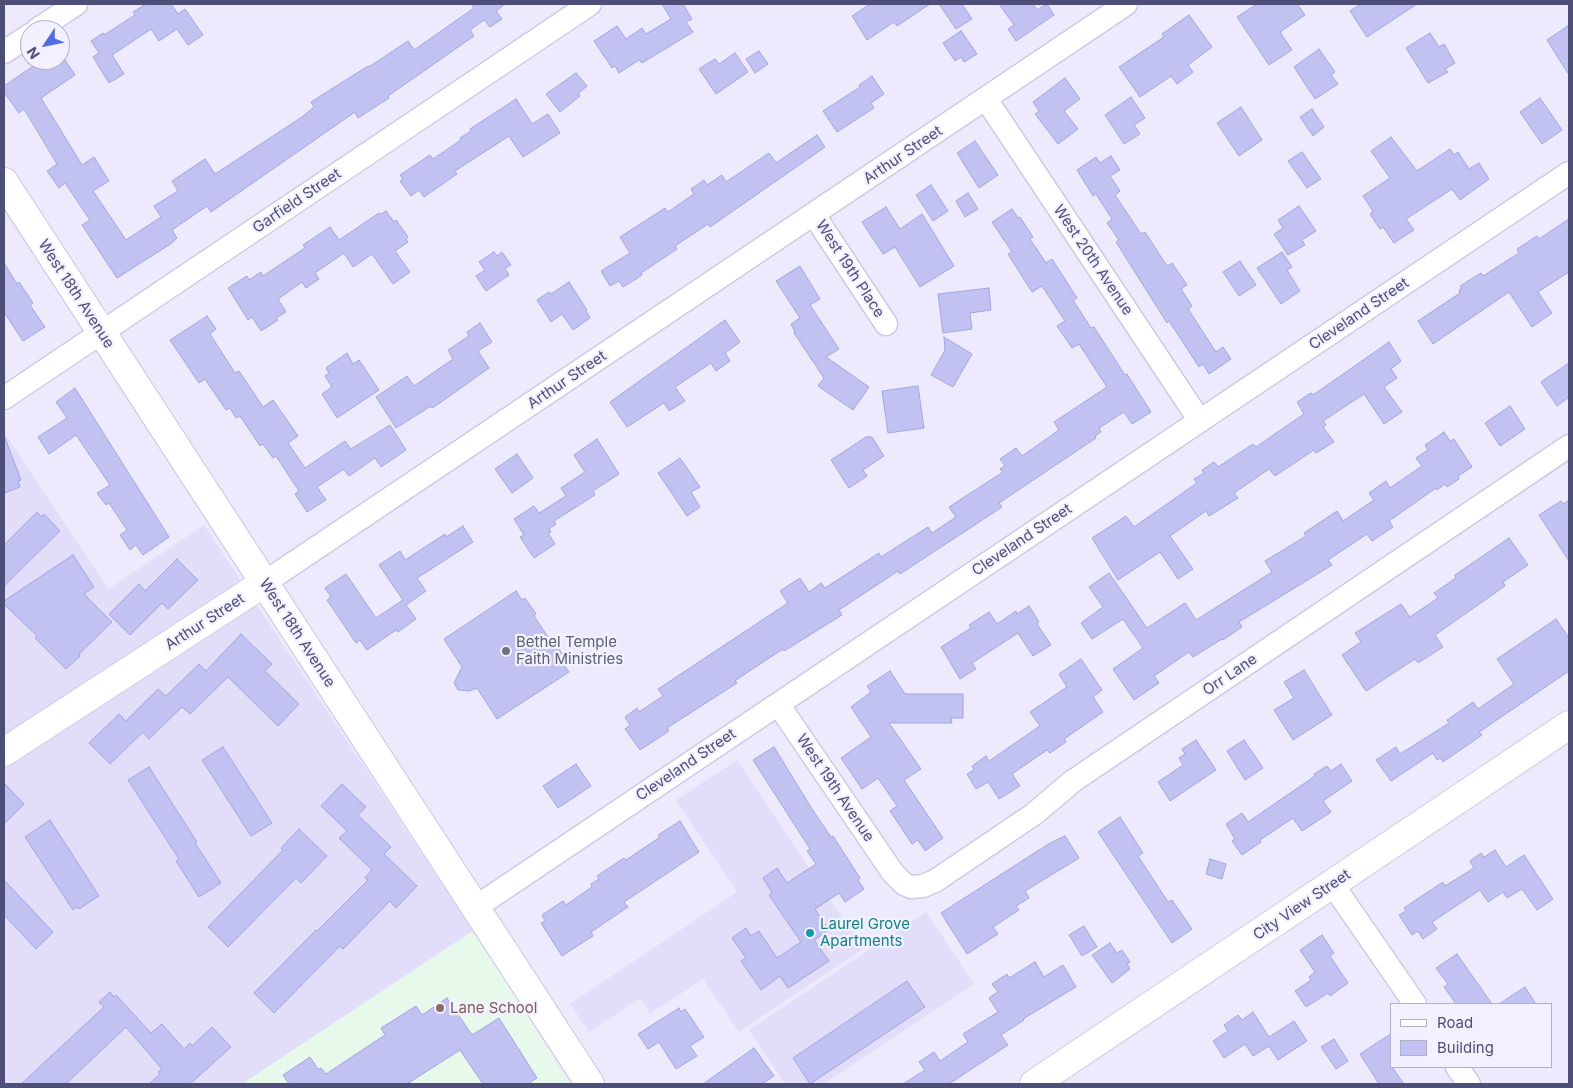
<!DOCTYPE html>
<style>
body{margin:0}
#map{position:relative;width:1573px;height:1088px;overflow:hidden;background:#eeeafd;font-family:Inter,sans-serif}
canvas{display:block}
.frame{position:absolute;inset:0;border:5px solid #4d4f78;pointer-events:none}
.legend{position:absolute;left:1390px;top:1003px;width:162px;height:65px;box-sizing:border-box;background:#f3f1ff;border:1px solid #b1b0c9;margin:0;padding:6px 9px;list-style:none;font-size:15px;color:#4d4f78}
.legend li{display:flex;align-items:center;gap:10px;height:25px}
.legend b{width:25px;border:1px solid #b1b0c9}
.north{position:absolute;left:20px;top:20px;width:50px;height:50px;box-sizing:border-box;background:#f3f1ff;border:1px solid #b1b0c9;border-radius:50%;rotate:236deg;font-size:14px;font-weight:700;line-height:20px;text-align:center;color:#4d4f78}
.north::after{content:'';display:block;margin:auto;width:18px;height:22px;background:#516de5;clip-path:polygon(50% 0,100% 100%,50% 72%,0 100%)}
</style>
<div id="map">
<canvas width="1573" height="1088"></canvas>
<div class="frame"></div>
<ul class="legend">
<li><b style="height:6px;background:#fff"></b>Road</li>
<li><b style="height:14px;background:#c2c2f2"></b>Building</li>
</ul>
<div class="north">N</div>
</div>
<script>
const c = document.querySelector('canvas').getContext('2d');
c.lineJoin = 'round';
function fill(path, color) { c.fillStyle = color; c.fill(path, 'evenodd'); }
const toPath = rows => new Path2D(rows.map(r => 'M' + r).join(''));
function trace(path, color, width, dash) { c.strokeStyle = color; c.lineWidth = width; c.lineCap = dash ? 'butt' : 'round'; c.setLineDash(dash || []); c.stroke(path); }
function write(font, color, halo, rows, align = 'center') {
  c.font = font + ' Inter,sans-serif'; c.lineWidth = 4.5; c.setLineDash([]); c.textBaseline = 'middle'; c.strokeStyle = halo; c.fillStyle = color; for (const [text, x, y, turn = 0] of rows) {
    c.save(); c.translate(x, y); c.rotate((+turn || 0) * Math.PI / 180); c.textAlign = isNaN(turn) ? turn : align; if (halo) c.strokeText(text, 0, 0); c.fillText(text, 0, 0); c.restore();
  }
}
const residential = toPath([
 [4,432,108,589,204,525,473,931,242,1084,4,1084],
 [737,760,863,949,739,1032,703,979,650,1014,640,998,589,1032,570,1004,737,892,676,800],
 [926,912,974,984,824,1084,785,1084,749,1030]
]);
const education = toPath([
 [473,931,570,1084,242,1084]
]);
const building = toPath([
 [146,4,171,4,178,14,185,9,203,35,188,45,177,29,159,41,151,29,112,55,124,74,109,83,93,57,99,53,91,41,103,33,104,35,135,15,133,12,146,4],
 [471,4,505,4,496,11,502,19,490,27,484,20,470,30,474,36,388,96,389,98,358,118,355,112,211,212,207,206,172,230,177,238,172,243,117,278,82,225,90,220,65,183,59,188,47,171,57,164,24,109,19,113,4,92,4,86,42,60,65,60,75,75,41,98,82,165,94,157,109,181,93,191,126,240,161,217,154,206,178,191,172,181,205,159,215,174,302,117,314,107,311,102,368,66,369,67,408,41,414,50,474,8,471,4],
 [662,4,683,4,692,19,686,22,693,32,642,63,639,60,619,73,615,66,612,68,594,41,617,26,626,39,642,28,646,34,671,19,662,4],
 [870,4,930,4,897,26,894,22,867,40,852,16,870,4],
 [939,4,962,4,972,19,956,29,939,4],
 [999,4,1033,4,1037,10,1047,4,1054,15,1016,41,1008,29,1014,25,999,4],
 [1257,4,1297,4,1305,15,1280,32,1292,50,1269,65,1237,17,1257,4],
 [1361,4,1417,4,1367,37,1350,11,1361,4],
 [1189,15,1212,47,1188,65,1193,72,1177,84,1171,76,1140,97,1119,67,1164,37,1162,34,1189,15],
 [1569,25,1569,75,1547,40,1569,25],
 [961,31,977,54,964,62,961,57,955,61,943,43,961,31],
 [1430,33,1439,47,1444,44,1455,63,1445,69,1448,72,1428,83,1406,48,1430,33],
 [1319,49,1335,72,1331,75,1338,84,1315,99,1294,67,1319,49],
 [759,51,768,64,755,73,746,59,759,51],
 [735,53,748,72,716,94,699,69,715,59,719,64,735,53],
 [576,73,587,86,578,94,580,96,560,112,546,94,576,73],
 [872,76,884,94,871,103,874,108,837,132,823,111,860,87,859,85,872,76],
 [1065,78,1080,99,1064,111,1078,129,1058,144,1035,114,1039,111,1033,102,1065,78],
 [1131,97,1145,118,1134,125,1140,134,1124,144,1105,115,1131,97],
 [1540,98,1562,130,1542,144,1520,112,1540,98],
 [516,99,532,124,548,114,560,133,523,157,509,136,455,171,457,174,424,197,419,190,411,196,400,181,403,179,400,175,430,155,433,159,461,140,460,138,471,131,470,129,516,99],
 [1241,107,1262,140,1239,156,1217,123,1241,107],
 [1312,109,1324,127,1313,136,1300,117,1312,109],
 [817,135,825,147,710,227,708,224,675,246,677,249,641,273,642,275,636,279,623,287,619,281,610,286,601,271,630,253,620,237,665,208,668,212,694,194,691,189,704,180,707,185,722,175,726,182,769,153,776,163,817,135],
 [1391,137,1417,171,1450,149,1454,155,1458,152,1469,169,1479,163,1489,179,1460,200,1452,189,1406,219,1414,230,1394,243,1383,227,1380,229,1370,214,1373,211,1363,196,1390,178,1371,151,1391,137],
 [975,141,998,175,979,188,957,153,975,141],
 [1302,152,1321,179,1307,188,1288,161,1302,152],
 [1111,156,1120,170,1110,176,1120,191,1115,195,1141,234,1145,232,1167,266,1172,263,1187,285,1181,289,1192,306,1188,309,1216,352,1223,347,1231,359,1209,374,1203,364,1199,367,1169,321,1167,323,1116,242,1119,240,1107,223,1112,219,1096,194,1093,196,1077,170,1096,157,1100,163,1111,156],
 [931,185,948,211,933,221,916,195,931,185],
 [968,193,978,209,965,217,956,201,968,193],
 [1299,206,1316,231,1302,240,1305,245,1288,255,1274,234,1283,228,1278,220,1299,206],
 [886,207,900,229,922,214,954,266,920,287,895,247,883,254,862,222,886,207],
 [1012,209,1018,218,1020,217,1033,237,1030,239,1046,263,1052,259,1077,298,1073,300,1091,328,1094,327,1125,375,1127,374,1151,412,1132,424,1124,412,1099,428,1101,432,1095,436,1096,438,999,503,1002,507,900,574,898,571,839,610,842,615,784,651,783,649,748,672,735,681,737,683,667,728,669,731,640,750,625,729,630,725,625,717,637,708,639,712,663,696,658,689,788,603,780,591,800,578,809,592,821,583,825,588,879,553,881,557,928,527,932,533,956,517,949,507,1003,472,1000,469,1005,466,1000,459,1016,448,1022,456,1059,430,1054,422,1107,387,1079,344,1072,348,1057,326,1065,321,1042,286,1032,292,1008,254,1012,252,992,222,1012,209],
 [386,211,394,222,396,220,408,237,406,239,408,242,395,251,410,272,393,284,372,254,353,267,344,253,315,273,319,279,306,288,302,282,278,299,286,312,276,318,278,320,261,331,252,317,248,320,228,288,247,276,249,280,261,272,263,276,305,248,303,245,330,227,339,240,379,213,381,214,386,211],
 [1569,219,1569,272,1538,292,1552,313,1532,327,1509,292,1433,344,1418,321,1460,293,1459,290,1462,288,1460,286,1481,273,1483,276,1519,253,1517,249,1537,236,1539,239,1569,219],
 [494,252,497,256,502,252,511,265,505,268,509,275,486,291,476,276,485,270,479,262,494,252],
 [1282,252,1292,267,1287,270,1300,291,1281,304,1257,268,1282,252],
 [1240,261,1256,285,1239,296,1223,272,1240,261],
 [4,263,17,284,19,282,33,303,30,305,45,327,23,341,4,312,4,263],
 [800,266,820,299,810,305,839,349,826,357,869,387,853,410,818,386,824,378,794,333,795,332,791,324,800,318,776,281,800,266],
 [569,282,587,310,586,311,590,318,573,330,562,314,551,322,537,300,549,292,551,294,569,282],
 [989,288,991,310,970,313,972,329,943,333,938,294,989,288],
 [207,316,216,329,210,334,235,373,239,371,263,407,273,400,298,436,288,443,305,468,345,441,351,449,390,425,406,450,381,467,375,458,349,476,344,469,317,487,326,500,307,512,295,494,299,491,276,456,273,458,263,444,260,446,240,416,236,418,230,408,226,410,205,379,199,383,170,340,207,316],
 [725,320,740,342,725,353,730,361,716,371,711,363,675,387,685,401,669,411,664,403,627,427,610,402,725,320],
 [480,323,492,342,478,351,489,368,437,405,432,408,431,406,396,428,376,397,407,376,414,386,453,359,448,350,469,336,467,332,480,323],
 [944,337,972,354,953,387,931,375,945,350,944,337],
 [1389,342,1401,361,1391,369,1397,378,1384,387,1402,412,1384,424,1364,394,1323,421,1326,425,1323,427,1334,442,1316,453,1314,450,1275,476,1269,469,1234,493,1238,498,1209,516,1206,511,1170,536,1193,569,1178,579,1160,552,1118,580,1092,538,1126,516,1134,527,1197,483,1194,479,1204,473,1202,470,1214,462,1218,467,1253,444,1256,447,1304,414,1297,402,1311,393,1313,395,1389,342],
 [347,353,353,364,359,360,379,390,337,418,322,394,332,387,325,376,329,373,326,368,347,353],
 [1569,363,1569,397,1557,406,1541,382,1569,363],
 [918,386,924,428,888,433,882,391,918,386],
 [75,388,169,537,143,555,136,545,130,550,120,535,127,530,109,503,106,505,97,493,110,485,76,435,49,454,38,437,67,418,56,402,75,388],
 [1510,406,1525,429,1500,446,1485,423,1510,406],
 [1444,432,1450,441,1454,439,1472,467,1458,476,1459,479,1447,487,1445,484,1437,490,1436,488,1389,521,1393,527,1372,541,1367,534,1328,560,1332,565,1239,622,1242,627,1223,640,1222,639,1193,657,1189,652,1154,676,1159,683,1134,700,1113,669,1143,648,1123,619,1092,639,1081,623,1103,607,1089,587,1109,573,1147,628,1185,603,1196,620,1272,572,1265,561,1306,536,1304,533,1337,511,1343,521,1374,500,1369,493,1386,481,1390,488,1422,466,1416,458,1428,450,1425,445,1444,432],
 [866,437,872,437,884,456,863,470,867,476,849,488,831,460,866,437],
 [4,438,5,438,21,480,18,481,20,487,4,493,4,438],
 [597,439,619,474,593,491,595,495,554,521,556,524,549,529,551,532,548,533,555,544,534,558,520,537,524,535,514,519,534,506,539,513,566,496,561,488,585,472,574,455,597,439],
 [517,454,533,478,512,493,495,469,517,454],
 [680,458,700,487,691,492,700,507,687,516,658,473,680,458],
 [1569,500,1569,561,1539,515,1561,501,1563,504,1569,500],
 [37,512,42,517,44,514,60,531,4,586,4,545,37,512],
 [463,526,473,542,417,578,426,591,406,605,416,619,398,632,396,630,367,650,360,640,356,643,327,600,331,597,325,588,346,574,376,618,403,600,379,565,400,551,405,560,445,534,446,537,463,526],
 [1509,538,1528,565,1503,582,1505,586,1435,635,1443,647,1418,663,1415,659,1366,691,1342,655,1361,642,1355,633,1401,604,1410,617,1438,598,1434,593,1456,578,1455,575,1509,538],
 [73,555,94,587,84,594,112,622,79,654,80,656,66,669,35,638,37,636,4,604,4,601,73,555],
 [177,559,198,580,168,609,162,603,130,635,109,614,139,584,145,591,177,559],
 [516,591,522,600,525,598,536,614,534,616,552,643,554,642,565,658,561,661,569,672,497,719,477,688,469,691,458,690,454,683,462,667,444,639,516,591],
 [1029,606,1039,622,1037,624,1051,645,1033,656,1018,633,972,663,976,669,960,679,941,647,971,628,969,625,989,612,997,624,1016,611,1017,614,1029,606],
 [1556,619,1569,638,1569,671,1479,732,1482,735,1443,762,1441,758,1437,760,1433,753,1391,781,1376,760,1396,747,1400,754,1449,723,1447,720,1473,702,1478,709,1514,684,1497,659,1556,619],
 [241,634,272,664,265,671,299,704,278,726,228,677,190,714,182,707,149,739,143,732,110,764,89,743,119,714,126,721,158,689,166,696,199,664,206,671,241,634],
 [1081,659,1102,690,1093,697,1103,712,1064,739,1066,742,1050,753,1047,750,1012,774,1020,786,999,799,988,782,976,789,967,774,974,770,972,766,986,756,989,761,1040,726,1030,712,1067,687,1059,674,1081,659],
 [1304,670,1332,715,1293,740,1274,710,1294,698,1284,682,1304,670],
 [890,671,905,694,963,694,963,718,951,718,952,723,889,723,921,769,904,780,943,838,925,851,918,840,912,844,890,811,897,806,878,778,862,789,841,758,871,737,851,707,871,692,867,686,890,671],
 [1196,740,1216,770,1170,801,1158,782,1183,765,1179,758,1185,754,1182,749,1196,740],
 [1244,740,1263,768,1245,780,1227,751,1244,740],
 [223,747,272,823,251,836,202,760,223,747],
 [774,747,812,809,831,837,833,836,860,878,858,880,864,889,845,902,839,893,815,909,829,930,814,940,829,961,788,988,780,976,761,990,741,961,746,958,732,938,746,928,751,936,759,931,777,958,801,942,769,895,772,893,763,878,777,868,787,883,816,864,807,851,810,849,753,760,774,747],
 [576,764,591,786,558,808,543,786,576,764],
 [1341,764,1352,781,1323,801,1331,812,1302,831,1293,818,1260,840,1261,842,1242,855,1232,841,1235,839,1226,824,1242,813,1248,822,1315,776,1314,774,1327,766,1331,771,1341,764],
 [149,767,197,842,195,843,221,883,199,897,176,861,179,859,128,780,149,767],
 [4,783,24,804,4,824,4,783],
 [342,784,366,807,358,815,391,847,384,854,417,886,396,908,390,901,343,949,340,946,274,1013,254,993,316,930,317,931,368,880,365,878,372,870,339,838,347,831,321,806,342,784],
 [1120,817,1143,853,1138,856,1168,902,1172,900,1192,929,1172,943,1098,832,1120,817],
 [50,820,99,896,79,909,77,907,73,910,25,837,50,820],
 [680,821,699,852,624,902,628,907,591,932,593,936,562,956,541,923,545,921,542,915,563,901,566,905,592,887,591,884,599,879,597,876,624,858,626,860,660,837,658,835,680,821],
 [299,829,327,856,301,883,296,878,228,947,208,927,283,850,281,848,299,829],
 [1065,836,1079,858,1025,891,1029,898,1016,906,1019,910,993,927,998,934,967,954,941,913,1050,843,1065,836],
 [1495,850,1506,867,1524,855,1553,899,1537,910,1522,889,1507,898,1503,892,1488,902,1480,890,1432,922,1437,929,1423,939,1418,931,1412,935,1399,915,1406,911,1404,908,1443,882,1445,886,1474,868,1470,861,1481,853,1484,857,1495,850],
 [1210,859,1226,864,1222,879,1206,874,1210,859],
 [4,880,53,932,36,949,4,915,4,880],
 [1084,926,1097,947,1082,956,1069,935,1084,926],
 [1322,935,1334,953,1330,956,1348,983,1330,996,1328,993,1306,1007,1295,991,1311,980,1309,977,1315,972,1300,950,1322,935],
 [1110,943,1117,953,1122,950,1130,962,1127,964,1130,969,1112,983,1092,955,1110,943],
 [1457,954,1492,1004,1456,1004,1444,987,1448,984,1436,968,1457,954],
 [1035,962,1044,977,1063,965,1076,987,1023,1019,1024,1020,1001,1035,1008,1045,949,1084,903,1084,925,1070,919,1062,934,1052,940,1061,968,1042,963,1034,998,1012,989,998,998,992,992,984,1007,974,1009,978,1035,962],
 [907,981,925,1007,810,1084,793,1058,907,981],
 [1525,987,1536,1004,1499,1004,1525,987],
 [110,992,114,997,116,995,151,1033,162,1024,184,1049,190,1043,192,1046,212,1027,231,1047,190,1084,149,1084,160,1074,158,1072,162,1069,126,1027,66,1084,21,1084,104,1007,99,1002,110,992],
 [447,998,472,1035,499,1018,537,1078,528,1084,483,1084,460,1050,407,1084,289,1084,283,1075,310,1057,318,1069,321,1068,326,1074,385,1035,381,1028,416,1006,422,1015,447,998],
 [679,1008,681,1012,685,1009,704,1037,690,1046,697,1056,676,1069,659,1042,648,1049,638,1034,679,1008],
 [1253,1012,1269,1037,1294,1021,1307,1041,1278,1060,1269,1046,1253,1056,1245,1044,1224,1058,1213,1041,1228,1031,1224,1025,1238,1015,1242,1020,1253,1012],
 [1392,1033,1392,1067,1404,1084,1379,1084,1360,1054,1392,1033],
 [1334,1039,1348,1061,1336,1069,1321,1047,1334,1039],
 [754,1048,774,1076,762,1084,703,1084,754,1048]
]);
const minor = toPath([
 [37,30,76,4],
 [4,52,30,35],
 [986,99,1200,421],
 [814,215,886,324],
 [4,398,590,4],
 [264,583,1126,4],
 [778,704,893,873,904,884,911,887,923,886,935,881,1034,814,1073,781,1569,446],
 [1333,885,1415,1004],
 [476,907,1569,173],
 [1457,1067,1469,1084]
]);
const tertiary = toPath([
 [4,752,264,583],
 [1034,1084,1569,725]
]);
const secondary = toPath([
 [4,182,590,1084]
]);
const markers = [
 [506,651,5,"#6b7280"],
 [810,933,5,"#0f9aa8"],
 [440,1008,5,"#8d6e63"]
];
const streetNames = [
 ["Arthur Street",903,155,-34],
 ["Garfield Street",297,201,-34],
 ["West 20th Avenue",1093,260,56],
 ["West 19th Place",850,269,57],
 ["West 18th Avenue",76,294,57],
 ["Cleveland Street",1359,314,-34],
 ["Arthur Street",567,380,-34],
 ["Cleveland Street",1022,540,-34],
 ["Arthur Street",205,622,-33],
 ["West 18th Avenue",297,633,57],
 ["Orr Lane",1230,675,-34],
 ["Cleveland Street",686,765,-34],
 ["West 19th Avenue",835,788,56],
 ["City View Street",1302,905,-34]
];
const worshipNames = [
 ["Bethel Temple",516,642],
 ["Faith Ministries",516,659]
];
const cultureNames = [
 ["Laurel Grove",820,924],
 ["Apartments",820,941]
];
const educationNames = [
 ["Lane School",450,1008]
];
fill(residential, '#e2def9');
fill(education, '#e6f9ea');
fill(building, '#c2c2f2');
trace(building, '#a2a4e5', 1);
trace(minor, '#cccae7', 25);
trace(tertiary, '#cccae7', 30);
trace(secondary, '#c7c5e9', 30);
trace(minor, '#fff', 22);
trace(tertiary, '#fff', 28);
trace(secondary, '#fff', 28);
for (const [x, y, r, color] of markers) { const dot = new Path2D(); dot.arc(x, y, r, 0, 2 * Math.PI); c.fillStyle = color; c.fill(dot); trace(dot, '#f3f1ff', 2); }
write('15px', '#4d4f78', '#f3f1ff', streetNames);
write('15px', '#5b616d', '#f3f1ff', worshipNames, 'left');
write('15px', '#0d838f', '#f3f1ff', cultureNames, 'left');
write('15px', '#785e54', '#f3f1ff', educationNames, 'left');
</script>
